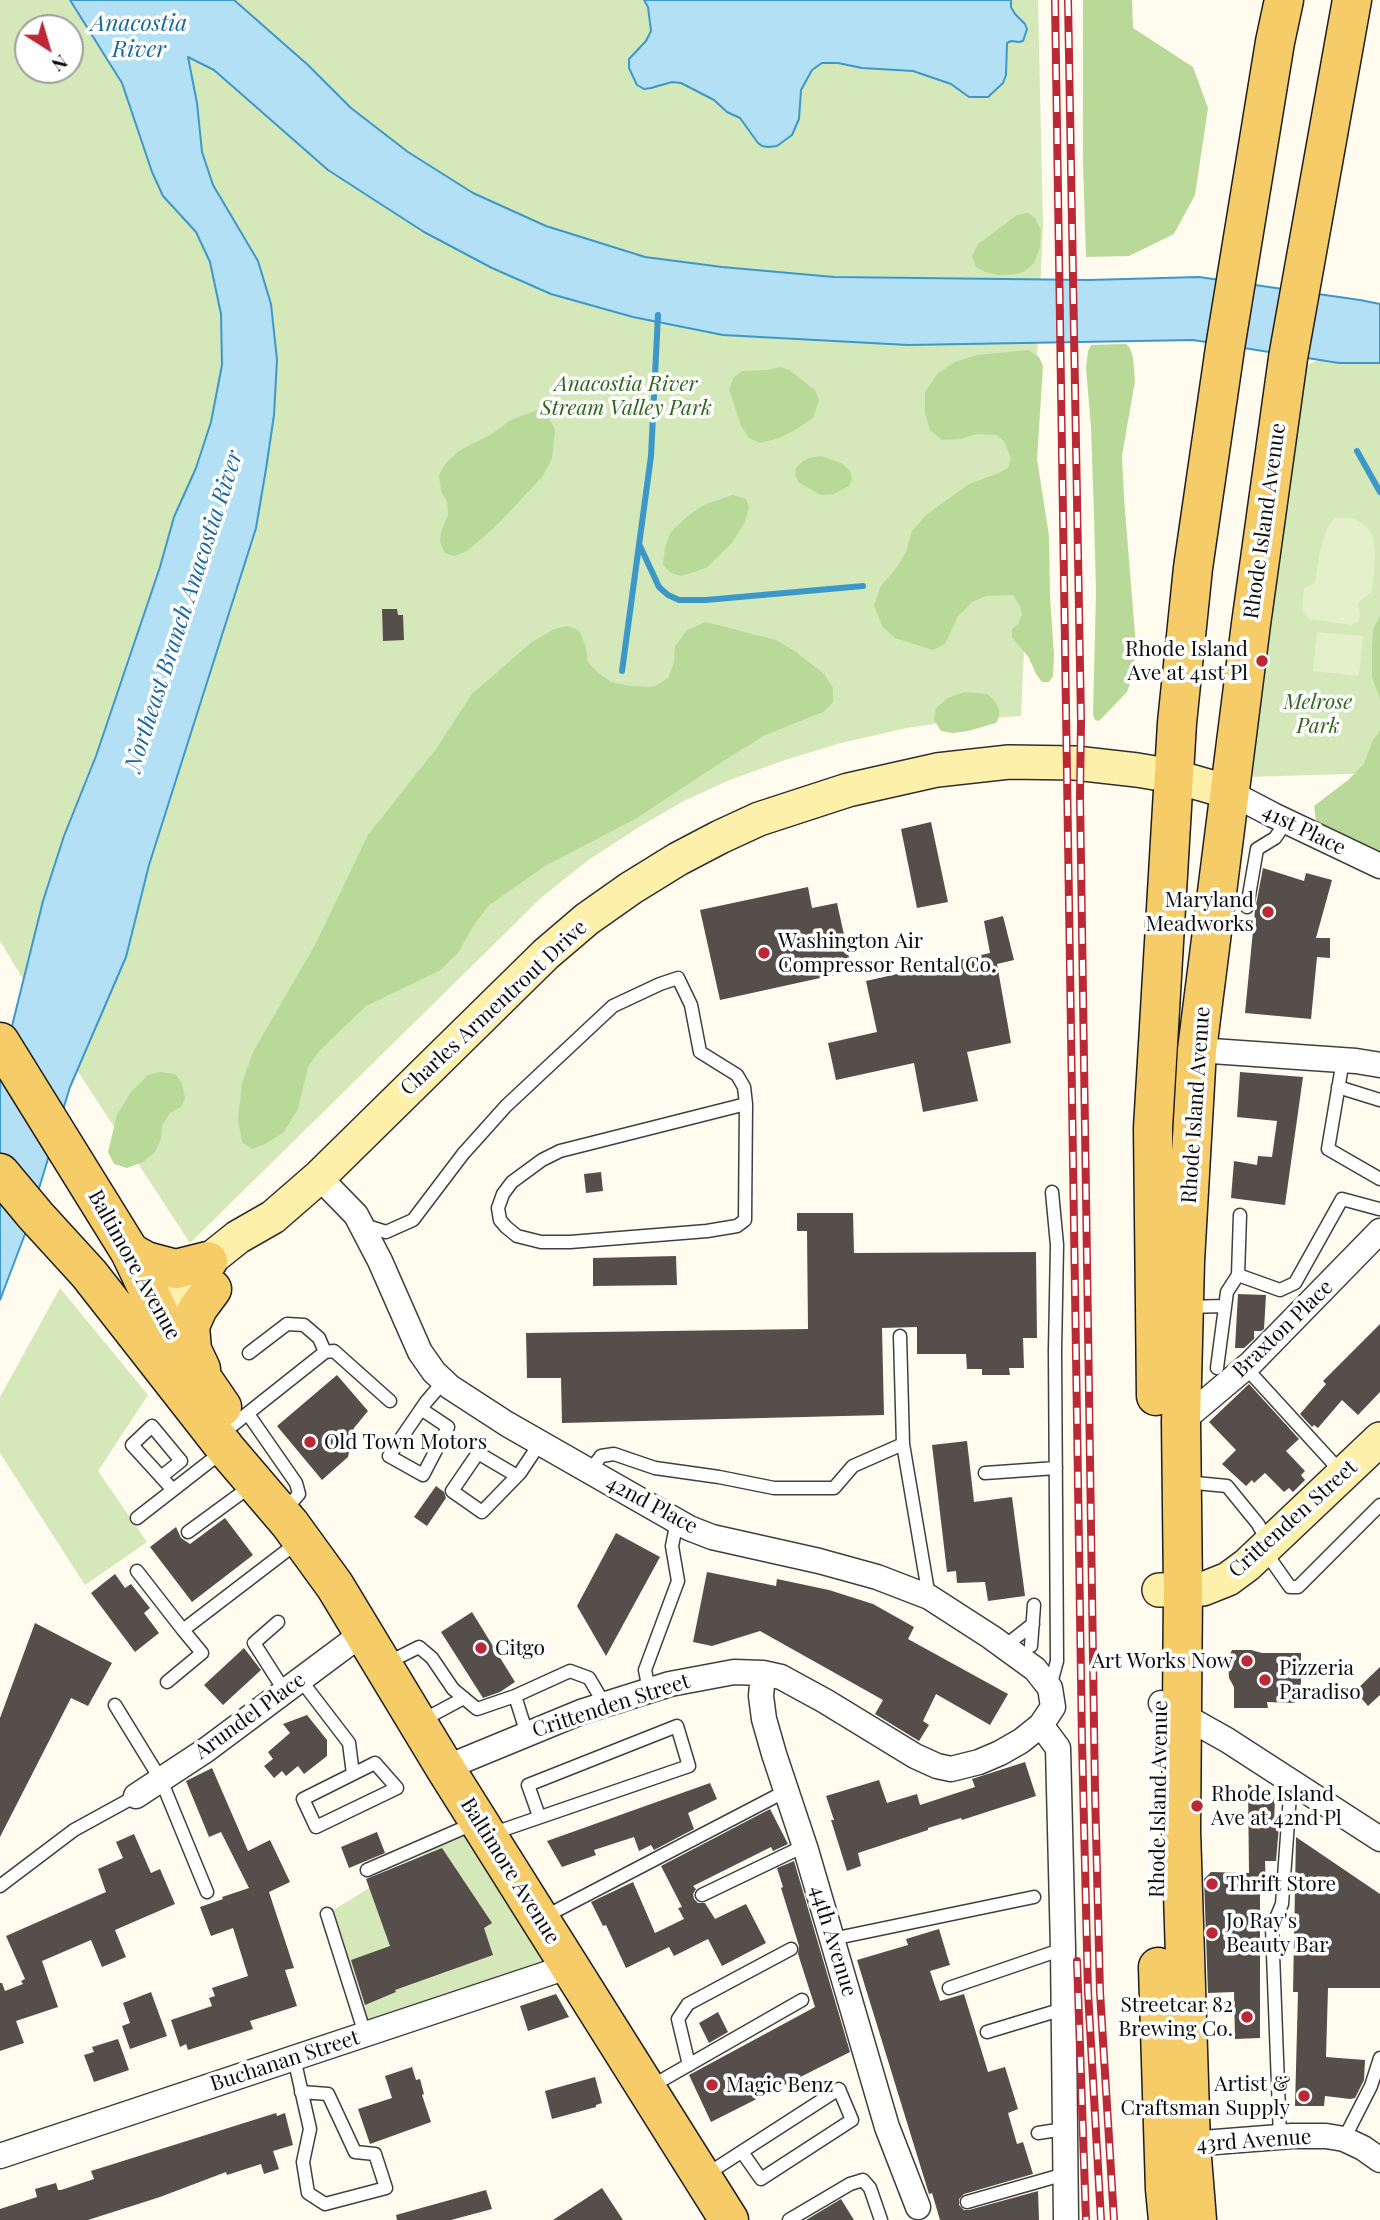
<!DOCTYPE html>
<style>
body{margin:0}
#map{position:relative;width:1380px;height:2220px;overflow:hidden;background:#fffbee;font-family:"Playfair Display",serif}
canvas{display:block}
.north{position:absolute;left:14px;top:14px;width:70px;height:70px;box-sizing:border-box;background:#fff;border:2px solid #9e9e9e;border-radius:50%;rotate:143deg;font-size:19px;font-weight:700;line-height:28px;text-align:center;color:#0d0d0d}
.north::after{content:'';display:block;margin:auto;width:24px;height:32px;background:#bb2836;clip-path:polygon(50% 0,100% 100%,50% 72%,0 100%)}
</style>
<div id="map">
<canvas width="1380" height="2220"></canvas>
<div class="north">N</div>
</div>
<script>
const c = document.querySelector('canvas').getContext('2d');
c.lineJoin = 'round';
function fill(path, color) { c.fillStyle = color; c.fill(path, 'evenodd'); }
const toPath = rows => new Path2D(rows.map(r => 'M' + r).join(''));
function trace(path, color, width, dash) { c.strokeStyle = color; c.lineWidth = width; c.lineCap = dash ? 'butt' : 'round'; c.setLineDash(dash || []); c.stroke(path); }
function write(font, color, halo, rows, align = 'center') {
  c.font = font + ' "Playfair Display",serif'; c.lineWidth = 7; c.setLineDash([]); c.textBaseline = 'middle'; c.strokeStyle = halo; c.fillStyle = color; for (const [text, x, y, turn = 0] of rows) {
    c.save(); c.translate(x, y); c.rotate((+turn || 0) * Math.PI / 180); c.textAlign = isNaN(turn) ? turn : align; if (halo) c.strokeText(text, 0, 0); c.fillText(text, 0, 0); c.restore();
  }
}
const green = toPath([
 [0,0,1038,0,1043,226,1021,716,960,720,907,728,841,743,785,760,727,781,682,802,639,827,587,861,542,897,190,1243,75,1067,25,975,23,979,0,941],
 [28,28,70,28,70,70,28,70],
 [1380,332,1380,773,1248,777,1303,367],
 [60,1288,148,1395,98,1471,147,1542,85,1585,0,1453,0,1397],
 [478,1821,570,1966,365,2034,327,1914]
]);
const forest = toPath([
 [1083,0,1132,0,1133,28,1193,67,1208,108,1195,195,1174,234,1129,256,1086,257,1083,162],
 [1028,213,1035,218,1041,230,1040,247,1034,263,1025,271,1018,274,999,275,985,272,976,267,972,256,978,244,1017,215],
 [1126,344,1130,348,1133,357,1135,381,1122,456,1124,498,1136,647,1132,678,1127,692,1099,721,1095,720,1093,715,1096,592,1094,515,1091,427,1086,368,1088,351,1091,345],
 [1028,350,1039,357,1043,366,1037,459,1049,536,1050,597,1054,655,1053,676,1049,682,1042,682,1036,674,1029,658,1012,637,1012,629,1018,624,1022,614,1020,606,1013,595,986,596,972,602,958,616,945,644,933,650,895,638,882,626,874,605,881,586,897,567,906,552,912,531,926,515,969,484,999,473,1008,468,1011,458,1004,441,996,435,977,434,960,439,942,440,930,430,925,413,925,392,938,373,955,362,977,355],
 [780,367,789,370,815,390,819,400,813,418,795,430,779,438,760,443,749,438,741,426,729,389,734,377,742,371,768,370],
 [537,410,547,416,555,429,552,459,542,477,497,525,467,551,454,556,445,553,440,542,441,532,448,515,447,502,441,491,439,475,445,464,459,451,490,435,511,420],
 [821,456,843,464,850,471,852,479,849,486,834,494,821,495,798,482,795,474,796,468,802,462,808,458],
 [733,495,746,499,749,507,745,522,731,544,706,568,681,576,671,573,663,565,665,547,671,532,690,514,706,504],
 [1380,616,1380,699,1372,677,1372,647,1373,629],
 [706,622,776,640,796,652,824,674,833,688,833,702,823,712,765,735,717,765,637,818,545,866,488,906,472,928,458,953,439,971,366,1006,320,1050,308,1067,298,1109,283,1133,263,1145,252,1149,242,1142,238,1119,242,1083,253,1052,315,945,368,835,436,749,472,694,532,642,554,629,568,626,579,631,585,644,588,662,597,672,611,682,630,686,654,687,668,678,674,663,675,646,687,630],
 [964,692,987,694,994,700,999,709,999,717,996,723,968,731,952,733,941,731,934,720,936,708,948,698],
 [1380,731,1380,852,1375,852,1325,829,1316,820,1314,806,1348,780,1364,764,1373,740],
 [160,1072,175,1074,182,1083,185,1098,181,1107,170,1113,162,1126,161,1139,155,1152,143,1162,127,1168,114,1164,108,1152,117,1115,131,1092,148,1075]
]);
const pitch = toPath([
 [1335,518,1352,518,1364,524,1373,536,1375,555,1373,583,1372,591,1358,603,1360,616,1358,621,1352,625,1309,619,1302,610,1304,588,1315,583,1319,554,1327,528],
 [1317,632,1363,636,1359,676,1313,671]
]);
const water = toPath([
 [70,0,234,0,308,65,351,108,408,152,473,193,546,226,645,257,722,267,834,277,1089,280,1199,277,1360,300,1380,304,1380,363,1339,363,1193,340,908,345,723,335,633,317,551,294,492,268,424,232,328,170,214,70,188,57,197,103,202,152,213,185,258,261,271,304,277,360,274,415,266,469,256,528,149,865,126,957,70,1087,25,1234,0,1300,0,1061,12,1026,43,901,64,836,96,756,160,567,174,517,196,468,211,422,222,365,221,314,210,262,196,232,163,196,152,172,122,83,70,0],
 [644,0,1011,0,1011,7,1015,14,1025,24,1027,29,1023,41,1019,42,1011,41,1007,43,1006,75,1003,83,988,97,969,97,951,84,913,71,862,68,838,63,822,63,812,70,801,90,799,119,792,135,777,146,768,147,762,146,758,143,740,118,727,112,714,100,681,83,672,82,651,88,644,89,637,85,629,68,629,59,646,41,651,31,648,7,644,0]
]);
const stream = toPath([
 [1357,451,1380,492],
 [640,546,659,587,668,595,679,600,706,600,863,586],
 [622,671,651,456,658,315]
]);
const building = toPath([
 [382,609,397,609,398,615,403,615,404,640,383,641],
 [931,822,948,902,917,908,901,829],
 [1263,868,1304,881,1306,873,1332,880,1316,938,1330,938,1330,958,1317,957,1311,1019,1245,1013,1255,910],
 [808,887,812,908,837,903,852,971,720,1000,700,910],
 [1003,916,1014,960,997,964,1011,1043,967,1052,978,1101,923,1112,914,1063,836,1080,828,1043,877,1032,866,981,990,953,984,921],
 [1240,1072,1303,1077,1285,1205,1231,1198,1234,1161,1257,1165,1258,1156,1272,1157,1277,1121,1237,1117],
 [601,1172,603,1191,586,1193,584,1174],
 [797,1213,853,1213,854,1253,1036,1252,1037,1338,1023,1338,1024,1368,1009,1368,1010,1375,982,1375,982,1369,967,1369,966,1354,917,1354,917,1327,882,1328,884,1415,562,1423,561,1378,527,1378,526,1333,808,1329,807,1231,797,1231],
 [676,1256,677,1285,593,1286,593,1258],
 [1238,1294,1266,1295,1264,1329,1261,1331,1254,1331,1254,1339,1244,1348,1235,1348],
 [1380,1324,1380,1392,1358,1415,1342,1400,1318,1428,1314,1425,1312,1427,1300,1414,1326,1384,1323,1381],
 [337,1375,368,1411,354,1428,348,1457,322,1480,277,1426],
 [1249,1384,1299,1439,1286,1451,1305,1471,1301,1475,1305,1480,1293,1492,1289,1488,1284,1492,1265,1473,1254,1483,1252,1480,1246,1486,1222,1464,1236,1450,1209,1422],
 [967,1441,974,1502,1012,1497,1025,1596,988,1601,985,1582,957,1583,956,1571,947,1572,932,1445],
 [436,1486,444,1492,446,1498,427,1526,414,1517],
 [225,1518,253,1555,192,1602,150,1547,176,1527,181,1538,190,1544],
 [616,1533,660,1557,606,1656,577,1606],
 [707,1572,776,1586,777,1579,829,1590,873,1604,914,1627,908,1639,1008,1694,990,1725,936,1694,923,1721,929,1725,919,1741,875,1714,883,1700,760,1631,712,1646,693,1642],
 [115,1574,125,1588,131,1584,150,1608,144,1613,159,1633,135,1652,91,1593],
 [472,1612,515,1682,500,1692,483,1698,441,1632],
 [35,1623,112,1663,88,1706,71,1698,0,1837,0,1718],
 [244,1648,261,1670,223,1705,204,1685],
 [1232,1650,1251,1650,1262,1653,1301,1653,1301,1683,1295,1703,1267,1702,1268,1708,1234,1708,1234,1687,1229,1678,1228,1659],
 [1380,1667,1380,1695,1368,1706,1355,1691],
 [307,1715,327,1740,327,1756,304,1774,298,1766,286,1776,282,1771,274,1778,264,1766,273,1759,268,1752,290,1733,283,1724],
 [1025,1762,1036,1796,962,1820,961,1818,928,1828,928,1830,858,1853,861,1866,847,1871,831,1820,834,1820,826,1796,879,1780,887,1803,917,1794,920,1805,975,1787,972,1779],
 [212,1768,248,1851,270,1840,290,1882,269,1892,294,1968,285,1970,297,2006,250,2021,253,2029,188,2050,186,2044,180,2047,171,2020,212,2006,209,1998,215,1996,212,1988,248,1976,233,1928,211,1936,200,1907,223,1899,222,1897,249,1888,221,1832,209,1837,186,1781],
 [710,1783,717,1799,688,1813,694,1829,654,1850,651,1845,639,1851,634,1837,594,1850,596,1855,562,1867,547,1841],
 [1248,1784,1275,1798,1274,1823,1279,1826,1276,1861,1265,1861,1266,1893,1260,1893,1260,2038,1235,2039,1234,1992,1208,1993,1204,1879,1211,1872,1249,1873],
 [770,1809,788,1844,773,1851,771,1847,693,1886,696,1889,693,1894,694,1899,698,1903,705,1903,715,1919,746,1904,766,1943,722,1966,708,1939,674,1956,669,1947,626,1968,606,1925,603,1926,591,1902,633,1882,655,1933,684,1919,678,1908,682,1907,661,1866],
 [377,1832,385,1853,349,1868,341,1847],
 [134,1834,151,1873,160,1869,175,1904,115,1930,126,1957,102,1967,91,1940,42,1961,58,2007,16,2021,24,2043,0,2051,0,1983,2,1983,5,1991,23,1984,21,1981,25,1979,6,1936,106,1892,98,1869,123,1858,116,1842],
 [1296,1837,1380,1894,1380,1988,1328,1988,1326,2057,1365,2060,1364,2080,1355,2098,1350,2099,1325,2096,1324,2106,1295,2106,1298,1992,1293,1992],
 [442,1848,492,1923,484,1928,493,1955,395,1990,396,1992,365,2005,351,1960,390,1946,366,1879],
 [794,1861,850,2052,711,2122,689,2075,815,2007,798,1954,799,1946,781,1888,783,1887,777,1868],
 [939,1929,950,1965,930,1971,940,2001,964,1994,988,2072,1005,2067,1018,2109,1008,2113,1017,2144,1023,2142,1033,2174,964,2194,959,2199,959,2205,964,2210,969,2210,1038,2191,1039,2220,940,2220,932,2193,929,2194,857,1960,908,1945,906,1939],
 [151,1992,167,2036,130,2049,122,2026,130,2023,123,2003],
 [556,1994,569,2017,528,2031,520,2006],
 [718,2012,728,2032,709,2043,699,2023],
 [118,2039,129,2070,94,2082,84,2055,94,2052,92,2047],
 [412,2067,416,2080,420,2079,424,2094,422,2095,431,2122,370,2144,358,2109,392,2098,385,2076],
 [595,2077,602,2103,596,2105,596,2107,552,2119,545,2091],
 [276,2113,277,2116,285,2113,293,2145,273,2151,279,2169,264,2174,261,2164,227,2175,226,2172,160,2197,88,2220,0,2220,0,2209,37,2197,35,2189,56,2183,58,2190,61,2190,94,2179,91,2171],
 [602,2188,623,2220,553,2220],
 [486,2190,492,2209,451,2220,397,2220,396,2215],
 [841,2199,854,2220,806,2220]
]);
const lane = toPath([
 [1247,907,1257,849,1275,838,1286,822],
 [1343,1060,1328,1149,1380,1179],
 [1338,1087,1380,1100],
 [361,1224,386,1232,413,1220,463,1154,506,1106,613,1006,660,984,678,978,691,1005,700,1052,737,1075,744,1087,746,1104,745,1220,737,1226,707,1231,570,1242,541,1242,517,1236,506,1227,500,1220,498,1208,503,1194,512,1182,542,1160,560,1151,746,1104],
 [1238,1275,1280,1290,1295,1283,1342,1199,1379,1209],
 [1187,1307,1225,1306],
 [249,1353,287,1324,304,1325,319,1338,325,1352],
 [1217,1368,1227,1292,1238,1275,1240,1215],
 [1246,1368,1332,1462,1337,1475],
 [421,1409,448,1427,423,1475,389,1456,426,1402,444,1381],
 [248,1414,296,1483,299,1494,284,1511],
 [233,1425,325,1352,334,1351,390,1401],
 [903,1444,929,1597],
 [590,1471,601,1456,614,1454,655,1468,719,1477,774,1488,834,1488,853,1466,903,1444,900,1336],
 [985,1473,1056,1468],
 [517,1476,478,1453,452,1491,482,1512,517,1476,520,1473,540,1443],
 [161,1477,181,1461,152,1426,132,1445,173,1490],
 [1185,1482,1227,1486,1258,1524,1268,1542],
 [137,1518,223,1451],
 [188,1532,251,1486],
 [1264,1550,1290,1587,1298,1587,1380,1505],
 [137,1571,183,1630,298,1542],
 [278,1622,254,1643,284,1690],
 [1005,1646,1033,1624],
 [1031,1646,1034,1605],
 [387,1663,419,1647,432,1658,453,1689,477,1709,515,1696,570,1671,589,1678,605,1705],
 [300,1679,349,1743,353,1774],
 [167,1682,202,1653,183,1630],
 [1050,1687,1057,1661,1055,1351,1057,1245,1052,1192],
 [649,1690,645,1670,678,1581,672,1546,677,1521],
 [515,1696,527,1734],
 [115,1705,161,1780,207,1892],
 [421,1721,464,1698],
 [375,1763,397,1788,316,1827,303,1799,375,1763],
 [491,1834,689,1766,677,1726,528,1785,539,1816],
 [367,1870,475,1823],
 [0,1886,74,1830,136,1796],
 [702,1895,804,1846],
 [327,1914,365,2034],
 [544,1917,786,1791],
 [832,1939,1034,1897],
 [949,1988,1063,1949],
 [987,2032,1063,2009],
 [294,2058,310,2129,303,2162,308,2193,325,2204,386,2188,375,2154,355,2152,328,2094,301,2092],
 [689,2065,678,2019,688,2004,791,1949],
 [650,2087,802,2000],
 [1038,2133,1064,2129],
 [1280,2137,1272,1928,1282,1904,1291,1782],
 [1344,2139,1371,2086,1380,2058],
 [704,2176,839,2089,852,2120,761,2179,742,2152],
 [967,2202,1065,2174],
 [789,2220,850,2184,863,2180,870,2188,881,2220]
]);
const street = toPath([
 [1229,792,1273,815,1380,866],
 [1197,1050,1356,1061,1380,1065],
 [319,1177,356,1215,380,1261,420,1352,434,1372,450,1387,507,1424,689,1528,712,1537,819,1561,877,1577,929,1597,991,1637,1035,1669,1050,1688,1053,1707,1041,1725,1021,1741,1000,1753,979,1762,951,1769,937,1766,915,1756,825,1701,781,1677,763,1673,734,1672,670,1684,581,1712,445,1768],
 [1181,1422,1251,1363,1380,1231],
 [763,1673,761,1696,764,1719,774,1754,806,1850,887,2127,918,2207],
 [1161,1703,1227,1740,1380,1839],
 [1041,1725,1058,1748,1063,1949,1066,2220],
 [136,1796,206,1750,363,1633],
 [1177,2145,1292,2136,1326,2136,1344,2139,1363,2148,1380,2160],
 [0,2156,570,1966]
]);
const secondary = toPath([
 [163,1321,169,1305,182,1286,208,1261,238,1237,273,1217,319,1177,546,954,587,919,631,888,678,859,720,837,759,819,848,790,937,770,1009,762,1075,763,1137,770,1173,776,1229,792],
 [1159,1590,1203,1589,1228,1579,1247,1565,1380,1439]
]);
const primary = toPath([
 [0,1042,130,1252,163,1321,222,1407],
 [0,1173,36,1216,89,1274,226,1449,290,1524,335,1586,445,1768,729,2220],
 [130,1252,146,1261,176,1269,208,1261],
 [201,1369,192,1350,190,1326,198,1308,212,1289],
 [1156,1396,1153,1128,1177,723,1193,568,1225,348,1275,42,1284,0],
 [1158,1967,1165,2189,1168,2220],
 [1197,2220,1191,2145,1181,1830,1183,1590,1181,1422,1185,1261,1197,1050,1251,624,1288,358,1352,0]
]);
const rail = toPath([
 [1055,0,1082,1740,1088,1992,1101,2220],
 [1068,0,1081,721,1080,796,1095,1791,1100,1992,1114,2220],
 [1077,1961,1086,2220]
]);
const markers = [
 [1262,661,7,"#bb2836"],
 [1268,912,7,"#bb2836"],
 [764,953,7,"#bb2836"],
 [310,1442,7,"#bb2836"],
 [481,1648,7,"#bb2836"],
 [1247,1661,7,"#bb2836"],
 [1265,1680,7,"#bb2836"],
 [1197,1806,7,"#bb2836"],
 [1212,1884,7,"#bb2836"],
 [1212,1933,7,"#bb2836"],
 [1247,2017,7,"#bb2836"],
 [712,2085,7,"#bb2836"],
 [1304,2096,7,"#bb2836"]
];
const parkNames = [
 ["Anacostia River",626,384],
 ["Stream Valley Park",626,408],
 ["Melrose",1318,702],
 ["Park",1318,726]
];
const streetNames = [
 ["Rhode Island Avenue",1265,521,-82],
 ["41st Place",1304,830,26],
 ["Charles Armentrout Drive",494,1008,-43],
 ["Rhode Island Avenue",1196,1105,-86],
 ["Baltimore Avenue",134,1265,61],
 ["Braxton Place",1283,1329,-44],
 ["42nd Place",652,1505,28],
 ["Crittenden Street",1293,1519,-42],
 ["Crittenden Street",611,1706,-18],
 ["Arundel Place",250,1716,-36],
 ["Rhode Island Avenue",1159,1799,-89],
 ["Baltimore Avenue",510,1871,58],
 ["44th Avenue",833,1941,73],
 ["Buchanan Street",285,2061,-18],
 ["43rd Avenue",1254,2141,-4]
];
const poiNames = [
 ["Rhode Island",1248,649,"right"],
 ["Ave at 41st Pl",1248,673,"right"],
 ["Maryland",1254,900,"right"],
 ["Meadworks",1254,924,"right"],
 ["Washington Air",778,941],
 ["Compressor Rental Co.",778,965],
 ["Old Town Motors",324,1442],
 ["Citgo",495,1648],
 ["Art Works Now",1233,1661,"right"],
 ["Pizzeria",1279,1668],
 ["Paradiso",1279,1692],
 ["Rhode Island",1211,1794],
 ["Ave at 42nd Pl",1211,1818],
 ["Thrift Store",1226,1884],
 ["Jo Ray's",1226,1921],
 ["Beauty Bar",1226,1945],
 ["Streetcar 82",1233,2005,"right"],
 ["Brewing Co.",1233,2029,"right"],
 ["Artist &",1290,2084,"right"],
 ["Craftsman Supply",1290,2108,"right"],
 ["Magic Benz",726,2085]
];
const waterNames = [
 ["Anacostia",139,24],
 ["River",139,50],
 ["Northeast Branch Anacostia River",184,611,-72]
];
fill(green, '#d4e8b9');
fill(forest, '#b8d998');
fill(pitch, '#e4f0ca');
fill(water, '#b4e0f5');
trace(water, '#3d98ca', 2);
trace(stream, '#3d98ca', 6);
fill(building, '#564e4a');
trace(lane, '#404040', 15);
trace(street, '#404040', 27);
trace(secondary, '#2f2f2f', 36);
trace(primary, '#1e1e1e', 41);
trace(lane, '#fff', 12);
trace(street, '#fff', 24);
trace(secondary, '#fdf0ab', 33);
trace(primary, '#f5cc67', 38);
trace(rail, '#bb2836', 8);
trace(rail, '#fff', 5, [16]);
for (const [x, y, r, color] of markers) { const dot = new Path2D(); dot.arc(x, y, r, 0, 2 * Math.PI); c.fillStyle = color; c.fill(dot); trace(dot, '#fff', 2.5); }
write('italic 21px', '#30641f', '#fff', parkNames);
write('21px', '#0d0d0d', '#fff', streetNames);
write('21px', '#0d0d0d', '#fff', poiNames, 'left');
write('italic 23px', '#19699d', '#fff', waterNames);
</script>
